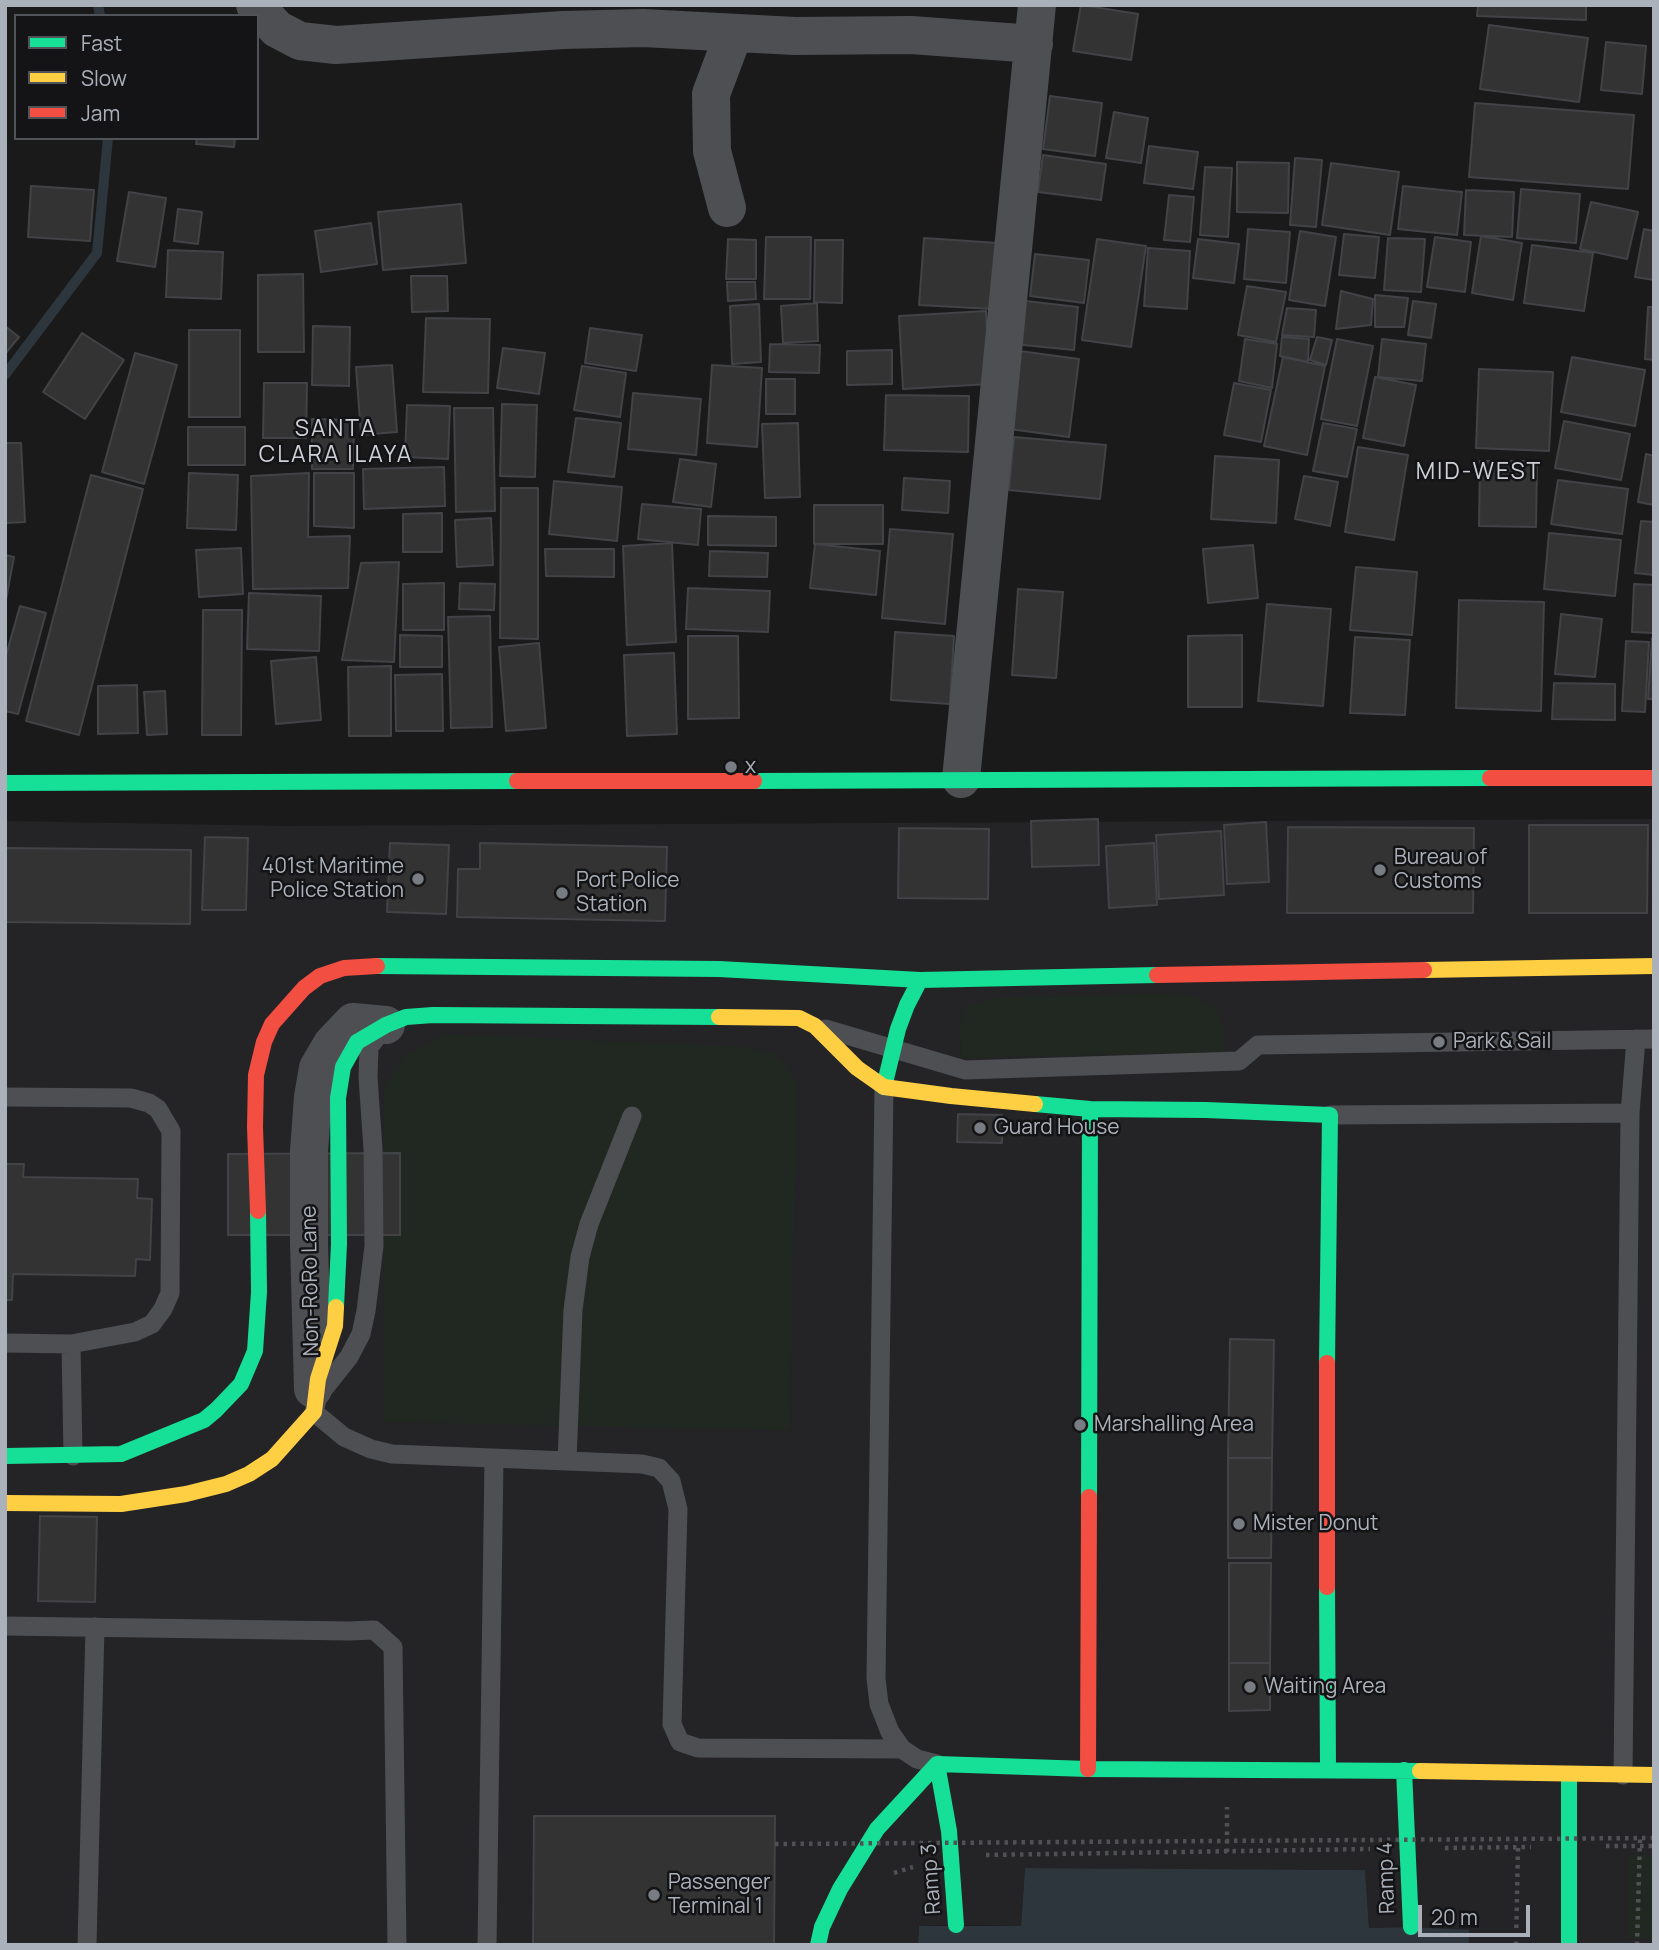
<!DOCTYPE html>
<style>
body{margin:0}
#map{position:relative;width:1659px;height:1950px;overflow:hidden;background:#1a1a1a;font-family:Manrope,sans-serif}
canvas{display:block}
.frame{position:absolute;inset:0;border:7px solid #abb1bb;pointer-events:none}
.legend{position:absolute;left:14px;top:14px;width:245px;height:126px;box-sizing:border-box;background:#141416;border:2px solid #505358;margin:0;padding:9px 12px;list-style:none;font-size:21px;color:#abb1bb}
.legend li{display:flex;align-items:center;gap:14px;height:35px}
.legend b{width:35px;border:2px solid #505358}
.scale{position:absolute;left:1418px;top:1905px;width:112px;height:32px;box-sizing:border-box;border:4px solid #abb1bb;border-top:0;padding-left:9px;font-size:21px;line-height:24px;white-space:nowrap;color:#abb1bb;-webkit-text-stroke:5px #141416;paint-order:stroke}
</style>
<div id="map">
<canvas width="1659" height="1950"></canvas>
<div class="frame"></div>
<ul class="legend">
<li><b style="height:9px;background:#16e098"></b>Fast</li>
<li><b style="height:9px;background:#ffcf43"></b>Slow</li>
<li><b style="height:9px;background:#f24e42"></b>Jam</li>
</ul>
<div class="scale">20 m</div>
</div>
<script>
const c = document.querySelector('canvas').getContext('2d');
c.lineJoin = 'round';
function fill(path, color) { c.fillStyle = color; c.fill(path, 'evenodd'); }
const toPath = rows => new Path2D(rows.map(r => 'M' + r).join(''));
function trace(path, color, width, dash) { c.strokeStyle = color; c.lineWidth = width; c.lineCap = dash ? 'butt' : 'round'; c.setLineDash(dash || []); c.stroke(path); }
function write(font, color, halo, rows, align = 'center') {
  c.font = font + ' Manrope,sans-serif'; c.lineWidth = 5; c.setLineDash([]); c.textBaseline = 'middle'; c.strokeStyle = halo; c.fillStyle = color; for (const [text, x, y, turn = 0] of rows) {
    c.save(); c.translate(x, y); c.rotate((+turn || 0) * Math.PI / 180); c.textAlign = isNaN(turn) ? turn : align; if (halo) c.strokeText(text, 0, 0); c.fillText(text, 0, 0); c.restore();
  }
}
const built = toPath([
 [1654,819,1654,1945,1469,1945,1469,1931,1411,1927,1369,1928,1365,1870,1025,1868,1021,1926,956,1925,919,1926,918,1945,5,1945,5,821,286,826]
]);
const green = toPath([
 [1179,993,1201,999,1217,1010,1225,1032,1225,1052,961,1058,960,1021,968,1007,992,998],
 [444,1034,744,1047,772,1053,783,1063,797,1082,790,1430,383,1422,384,1087,407,1055],
 [1628,1855,1654,1855,1654,1939,1628,1939]
]);
const water = toPath([
 [1025,1868,1365,1870,1369,1928,1411,1927,1469,1930,1469,1945,918,1945,919,1926,1021,1926]
]);
const stream = toPath([
 [98,5,100,16],
 [5,375,97,253,108,138]
]);
const building = toPath([
 [1081,5,1138,14,1131,60,1073,51,1081,5],
 [1478,5,1586,5,1586,20,1477,16,1478,5],
 [1489,25,1588,38,1579,102,1480,89,1489,25],
 [1606,42,1646,46,1642,94,1601,90,1606,42],
 [1050,96,1102,103,1095,156,1043,149,1050,96],
 [1475,103,1634,115,1628,189,1469,177,1475,103],
 [1114,112,1148,118,1141,163,1106,158,1114,112],
 [197,138,235,138,234,147,196,144,197,138],
 [1149,146,1198,152,1193,189,1144,183,1149,146],
 [1043,155,1106,164,1101,200,1038,192,1043,155],
 [1295,158,1322,160,1316,227,1290,225,1295,158],
 [1237,162,1289,163,1288,213,1237,212,1237,162],
 [1331,163,1399,172,1390,235,1322,225,1331,163],
 [1205,167,1232,168,1228,237,1200,235,1205,167],
 [31,186,94,190,90,241,28,237,31,186],
 [1403,186,1462,192,1457,235,1398,229,1403,186],
 [1521,189,1580,194,1576,243,1517,238,1521,189],
 [1466,190,1514,192,1512,237,1464,235,1466,190],
 [129,192,166,198,155,267,117,261,129,192],
 [1169,195,1194,197,1190,242,1164,240,1169,195],
 [1591,202,1638,212,1627,259,1580,249,1591,202],
 [461,204,466,263,383,270,378,212,461,204],
 [178,209,202,212,198,244,174,241,178,209],
 [371,223,377,264,321,272,315,231,371,223],
 [1248,229,1290,232,1286,283,1244,279,1248,229],
 [1644,229,1654,231,1654,280,1635,277,1644,229],
 [1300,231,1336,237,1325,306,1289,300,1300,231],
 [1344,234,1379,237,1375,278,1339,275,1344,234],
 [1481,236,1522,243,1513,300,1472,293,1481,236],
 [766,237,811,237,810,299,764,299,766,237],
 [1435,237,1471,242,1465,292,1427,287,1435,237],
 [924,238,997,243,993,309,919,305,924,238],
 [1388,238,1425,239,1421,292,1384,290,1388,238],
 [728,239,756,240,756,279,726,279,728,239],
 [1097,239,1146,246,1131,347,1082,340,1097,239],
 [1198,239,1239,244,1234,283,1193,278,1198,239],
 [815,240,843,240,842,303,814,302,815,240],
 [1532,245,1593,253,1584,311,1524,303,1532,245],
 [1148,248,1190,251,1187,309,1144,306,1148,248],
 [168,250,223,252,221,299,166,297,168,250],
 [1035,254,1089,260,1084,303,1030,296,1035,254],
 [303,274,304,352,258,352,258,275,303,274],
 [411,276,447,276,448,311,412,312,411,276],
 [727,282,755,282,756,299,728,301,727,282],
 [1247,286,1286,292,1276,342,1238,335,1247,286],
 [1341,291,1373,299,1371,325,1336,329,1341,291],
 [1375,295,1408,298,1404,327,1375,327,1375,295],
 [1017,300,1078,307,1074,350,1013,344,1017,300],
 [1413,301,1436,304,1431,338,1408,335,1413,301],
 [817,303,818,341,783,343,781,306,817,303],
 [759,304,761,362,732,364,730,306,759,304],
 [1648,307,1654,307,1654,360,1645,359,1648,307],
 [1287,308,1316,310,1314,337,1282,335,1287,308],
 [986,311,990,384,903,389,899,316,986,311],
 [426,318,490,319,488,393,423,392,426,318],
 [5,326,19,337,5,354,5,326],
 [313,326,350,327,349,386,312,385,313,326],
 [590,328,642,335,636,371,585,363,590,328],
 [189,330,240,330,240,417,189,417,189,330],
 [82,333,124,360,85,419,43,392,82,333],
 [1282,337,1309,339,1308,362,1280,356,1282,337],
 [1317,337,1332,340,1326,365,1310,360,1317,337],
 [1245,339,1277,344,1272,388,1239,381,1245,339],
 [1337,339,1373,346,1357,426,1321,419,1337,339],
 [1382,339,1426,344,1422,381,1378,377,1382,339],
 [770,344,820,345,819,373,769,372,770,344],
 [503,348,545,353,539,394,497,388,503,348],
 [892,350,892,384,847,385,847,351,892,350],
 [1012,350,1079,359,1069,437,1002,428,1012,350],
 [135,353,177,365,144,484,102,472,135,353],
 [1283,357,1325,366,1307,455,1264,446,1283,357],
 [1572,357,1645,370,1635,426,1561,412,1572,357],
 [392,365,397,432,361,435,356,367,392,365],
 [712,365,762,368,757,447,707,443,712,365],
 [582,366,626,373,620,417,574,410,582,366],
 [1479,369,1553,372,1549,451,1476,448,1479,369],
 [1375,377,1416,385,1404,446,1363,438,1375,377],
 [766,379,795,379,795,414,766,414,766,379],
 [264,383,307,383,306,438,263,438,264,383],
 [1234,383,1271,390,1261,442,1224,435,1234,383],
 [633,393,701,399,696,455,628,449,633,393],
 [886,395,969,396,968,452,884,450,886,395],
 [502,404,537,405,535,477,500,476,502,404],
 [407,405,450,406,448,459,405,457,407,405],
 [454,408,493,408,495,511,456,512,454,408],
 [576,418,621,423,614,477,568,472,576,418],
 [312,419,354,420,353,469,312,469,312,419],
 [1564,421,1630,434,1621,480,1555,468,1564,421],
 [798,423,800,497,765,498,762,424,798,423],
 [1323,423,1357,429,1347,477,1313,471,1323,423],
 [188,427,245,427,245,465,188,465,188,427],
 [1014,437,1106,445,1100,499,1009,490,1014,437],
 [5,443,21,443,25,522,5,523,5,443],
 [1358,447,1408,455,1394,540,1345,532,1358,447],
 [1646,454,1654,456,1654,505,1638,502,1646,454],
 [1215,456,1279,460,1276,523,1211,519,1215,456],
 [680,459,716,464,711,507,673,502,680,459],
 [1480,461,1537,461,1536,527,1479,526,1480,461],
 [444,467,445,506,364,509,363,469,444,467],
 [189,473,238,475,236,530,187,528,189,473],
 [309,473,308,537,350,536,348,588,253,589,251,476,309,473],
 [314,473,354,473,354,528,314,526,314,473],
 [91,475,143,489,79,735,26,721,91,475],
 [1304,476,1338,482,1330,526,1295,519,1304,476],
 [904,478,950,481,948,513,902,510,904,478],
 [1558,480,1628,489,1622,534,1551,524,1558,480],
 [554,481,622,487,617,541,549,534,554,481],
 [501,488,538,488,538,639,500,638,501,488],
 [642,504,701,509,698,545,638,539,642,504],
 [814,505,883,505,883,544,814,544,814,505],
 [442,513,442,552,403,552,403,514,442,513],
 [708,516,776,517,776,546,708,545,708,516],
 [491,518,493,565,457,567,455,520,491,518],
 [1641,521,1654,522,1654,575,1635,573,1641,521],
 [890,529,953,534,945,624,882,618,890,529],
 [1549,533,1621,540,1615,596,1544,589,1549,533],
 [672,543,676,642,627,645,623,546,672,543],
 [815,544,880,551,876,595,810,588,815,544],
 [1253,545,1258,598,1208,603,1203,549,1253,545],
 [241,548,243,594,199,597,196,550,241,548],
 [545,549,614,549,614,577,546,576,545,549],
 [710,551,768,553,767,577,709,576,710,551],
 [5,555,14,557,5,605,5,555],
 [399,562,394,662,342,660,361,563,399,562],
 [1356,567,1417,572,1412,635,1350,630,1356,567],
 [444,583,444,630,403,630,403,584,444,583],
 [460,583,495,584,494,610,459,609,460,583],
 [1634,584,1654,585,1654,633,1632,632,1634,584],
 [688,588,770,591,768,632,686,629,688,588],
 [1018,589,1063,592,1056,678,1012,675,1018,589],
 [249,593,321,596,319,651,247,649,249,593],
 [1459,600,1544,602,1541,711,1456,708,1459,600],
 [1267,604,1331,609,1323,706,1258,701,1267,604],
 [20,606,46,613,18,714,5,711,5,659,20,606],
 [203,610,242,610,241,735,202,735,203,610],
 [1561,614,1602,619,1595,677,1555,674,1561,614],
 [490,616,492,727,451,728,448,617,490,616],
 [895,632,954,636,950,704,891,700,895,632],
 [400,635,442,636,442,667,400,667,400,635],
 [1242,635,1242,707,1188,707,1188,636,1242,635],
 [688,636,738,636,739,718,688,719,688,636],
 [1355,637,1410,640,1405,715,1350,713,1355,637],
 [1652,638,1654,638,1654,699,1648,699,1652,638],
 [1626,641,1649,642,1645,712,1622,711,1626,641],
 [539,643,546,728,506,731,499,647,539,643],
 [674,653,677,734,627,736,624,655,674,653],
 [316,657,321,720,276,724,271,661,316,657],
 [391,666,391,736,349,736,348,667,391,666],
 [442,674,443,731,396,731,395,675,442,674],
 [1554,683,1615,684,1615,720,1552,719,1554,683],
 [137,685,138,733,98,734,98,686,137,685],
 [165,691,167,734,147,735,144,692,165,691],
 [1098,819,1099,865,1032,867,1031,821,1098,819],
 [1266,822,1269,882,1227,884,1224,825,1266,822],
 [1529,825,1648,825,1647,913,1529,913,1529,825],
 [1288,827,1474,828,1473,913,1287,913,1288,827],
 [899,828,989,829,988,899,898,898,899,828],
 [1221,831,1224,895,1159,899,1156,835,1221,831],
 [205,837,248,838,246,910,202,910,205,837],
 [390,843,449,845,446,914,387,912,390,843],
 [480,843,667,847,665,921,457,917,458,869,480,869,480,843],
 [1154,843,1157,905,1109,908,1106,846,1154,843],
 [5,848,191,850,190,924,5,922,5,848],
 [958,1114,1002,1115,1002,1143,957,1142,958,1114],
 [400,1153,400,1235,228,1235,228,1154,400,1153],
 [5,1164,24,1164,23,1177,138,1179,137,1198,152,1199,150,1260,136,1259,135,1276,13,1274,12,1300,5,1300,5,1164],
 [1230,1339,1274,1340,1272,1458,1228,1458,1230,1339],
 [1228,1458,1272,1458,1271,1558,1228,1558,1228,1458],
 [40,1516,97,1517,95,1602,38,1601,40,1516],
 [1229,1563,1271,1563,1270,1663,1229,1663,1229,1563],
 [1229,1663,1270,1663,1270,1710,1229,1711,1229,1663],
 [534,1816,775,1816,774,1945,533,1945,534,1816]
]);
const path = toPath([
 [1606,1846,1654,1846],
 [1445,1848,1531,1847],
 [1227,1852,1227,1807],
 [986,1855,1370,1849],
 [894,1873,913,1867],
 [1516,1945,1518,1847]
]);
const lane = toPath([
 [826,1029,965,1070,1239,1061,1258,1045,1654,1039],
 [377,1037,369,1047,368,1077,373,1149,374,1246,366,1311,361,1334,349,1357,318,1396,314,1412,344,1437,371,1449,392,1454,642,1464,659,1468,671,1481,678,1509,672,1724,680,1742,698,1748,902,1749],
 [884,1087,876,1678,879,1704,890,1732,902,1749,917,1759,937,1764],
 [5,1097,131,1098,149,1103,158,1109,171,1131,170,1293,163,1309,152,1324,135,1332,71,1344,5,1343],
 [1330,1115,1630,1113],
 [71,1344,73,1456],
 [567,1461,573,1310,580,1257,589,1224,632,1116],
 [5,1626,349,1631,374,1630,393,1647,397,1945],
 [1623,1775,1630,1113,1636,1039],
 [87,1945,95,1627],
 [487,1945,494,1459]
]);
const street = toPath([
 [255,5,277,29,300,41,336,45,563,30,643,28,795,36,911,35,1034,44],
 [727,208,712,151,711,94,734,33],
 [961,779,1037,5],
 [313,1389,309,1242,309,1151,313,1097,318,1068,332,1044,353,1022,386,1025]
]);
const fast = toPath([
 [754,781,1490,778],
 [5,783,517,781],
 [377,966,719,969,920,980,1157,975],
 [884,1087,898,1029,907,1005,920,980],
 [1035,1104,1090,1109,1206,1110,1330,1115,1327,1363],
 [336,1307,339,1244,338,1098,343,1067,357,1042,386,1025,406,1017,433,1015,719,1017],
 [5,1456,121,1454,204,1420,216,1410,241,1384,255,1351,259,1292,258,1211],
 [1089,1497,1090,1109],
 [1327,1587,1328,1769],
 [937,1764,949,1831,956,1925],
 [1404,1770,1411,1927],
 [1569,1774,1569,1945],
 [818,1945,822,1927,840,1889,877,1829,937,1764,1088,1769,1420,1771]
]);
const slow = toPath([
 [1424,970,1654,966],
 [719,1017,799,1018,815,1026,857,1068,884,1087,951,1096,1035,1104],
 [5,1503,121,1504,186,1494,226,1484,249,1474,272,1459,314,1412,318,1379,335,1326,336,1307],
 [1420,1771,1654,1775]
]);
const jam = toPath([
 [1490,778,1654,778],
 [517,781,754,781],
 [1157,975,1424,970],
 [258,1211,255,1127,256,1075,264,1042,272,1024,304,988,320,976,344,968,377,966],
 [1327,1363,1327,1587],
 [1088,1769,1089,1497]
]);
const pathBridge = toPath([
 [775,1844,1654,1838],
 [1637,1945,1640,1838]
]);
const markers = [
 [731,767,7,"#787c83"],
 [1380,870,7,"#787c83"],
 [418,879,7,"#787c83"],
 [562,893,7,"#787c83"],
 [1439,1042,7,"#787c83"],
 [980,1128,7,"#787c83"],
 [1080,1425,7,"#787c83"],
 [1239,1524,7,"#787c83"],
 [1250,1687,7,"#787c83"],
 [654,1895,7,"#787c83"]
];
const poiNames = [
 ["x",745,767],
 ["Bureau of",1394,858],
 ["Customs",1394,882],
 ["401st Maritime",404,867,"right"],
 ["Police Station",404,891,"right"],
 ["Port Police",576,881],
 ["Station",576,905],
 ["Park & Sail",1453,1042],
 ["Guard House",994,1128],
 ["Marshalling Area",1094,1425],
 ["Mister Donut",1253,1524],
 ["Waiting Area",1264,1687],
 ["Passenger",668,1883],
 ["Terminal 1",668,1907]
];
const streetNames = [
 ["Non-RoRo Lane",311,1281,-91],
 ["Ramp 4",1387,1878,-92],
 ["Ramp 3",932,1879,-94]
];
const neighbourhoodNames = [
 ["SANTA",336,430],
 ["CLARA ILAYA",336,456],
 ["MID-WEST",1479,473]
];
fill(built, '#242426');
fill(green, '#202821');
fill(water, '#2d363d');
trace(stream, '#2d363d', 10);
fill(building, '#333334');
trace(building, '#424346', 2);
trace(path, '#505155', 4.5, [3.5, 5]);
trace(lane, '#4e4f53', 19);
trace(street, '#4e4f53', 38);
trace(fast, '#16e098', 16);
trace(slow, '#ffcf43', 16);
trace(jam, '#f24e42', 16);
trace(pathBridge, '#505155', 4.5, [3.5, 5]);
for (const [x, y, r, color] of markers) { const dot = new Path2D(); dot.arc(x, y, r, 0, 2 * Math.PI); c.fillStyle = color; c.fill(dot); trace(dot, '#141416', 2.5); }
write('21px', '#abb1bb', '#141416', poiNames, 'left');
write('21px', '#abb1bb', '#141416', streetNames);
c.letterSpacing = '2px';
write('23px', '#cdd0d7', '#141416', neighbourhoodNames);
c.letterSpacing = '0px';
</script>
